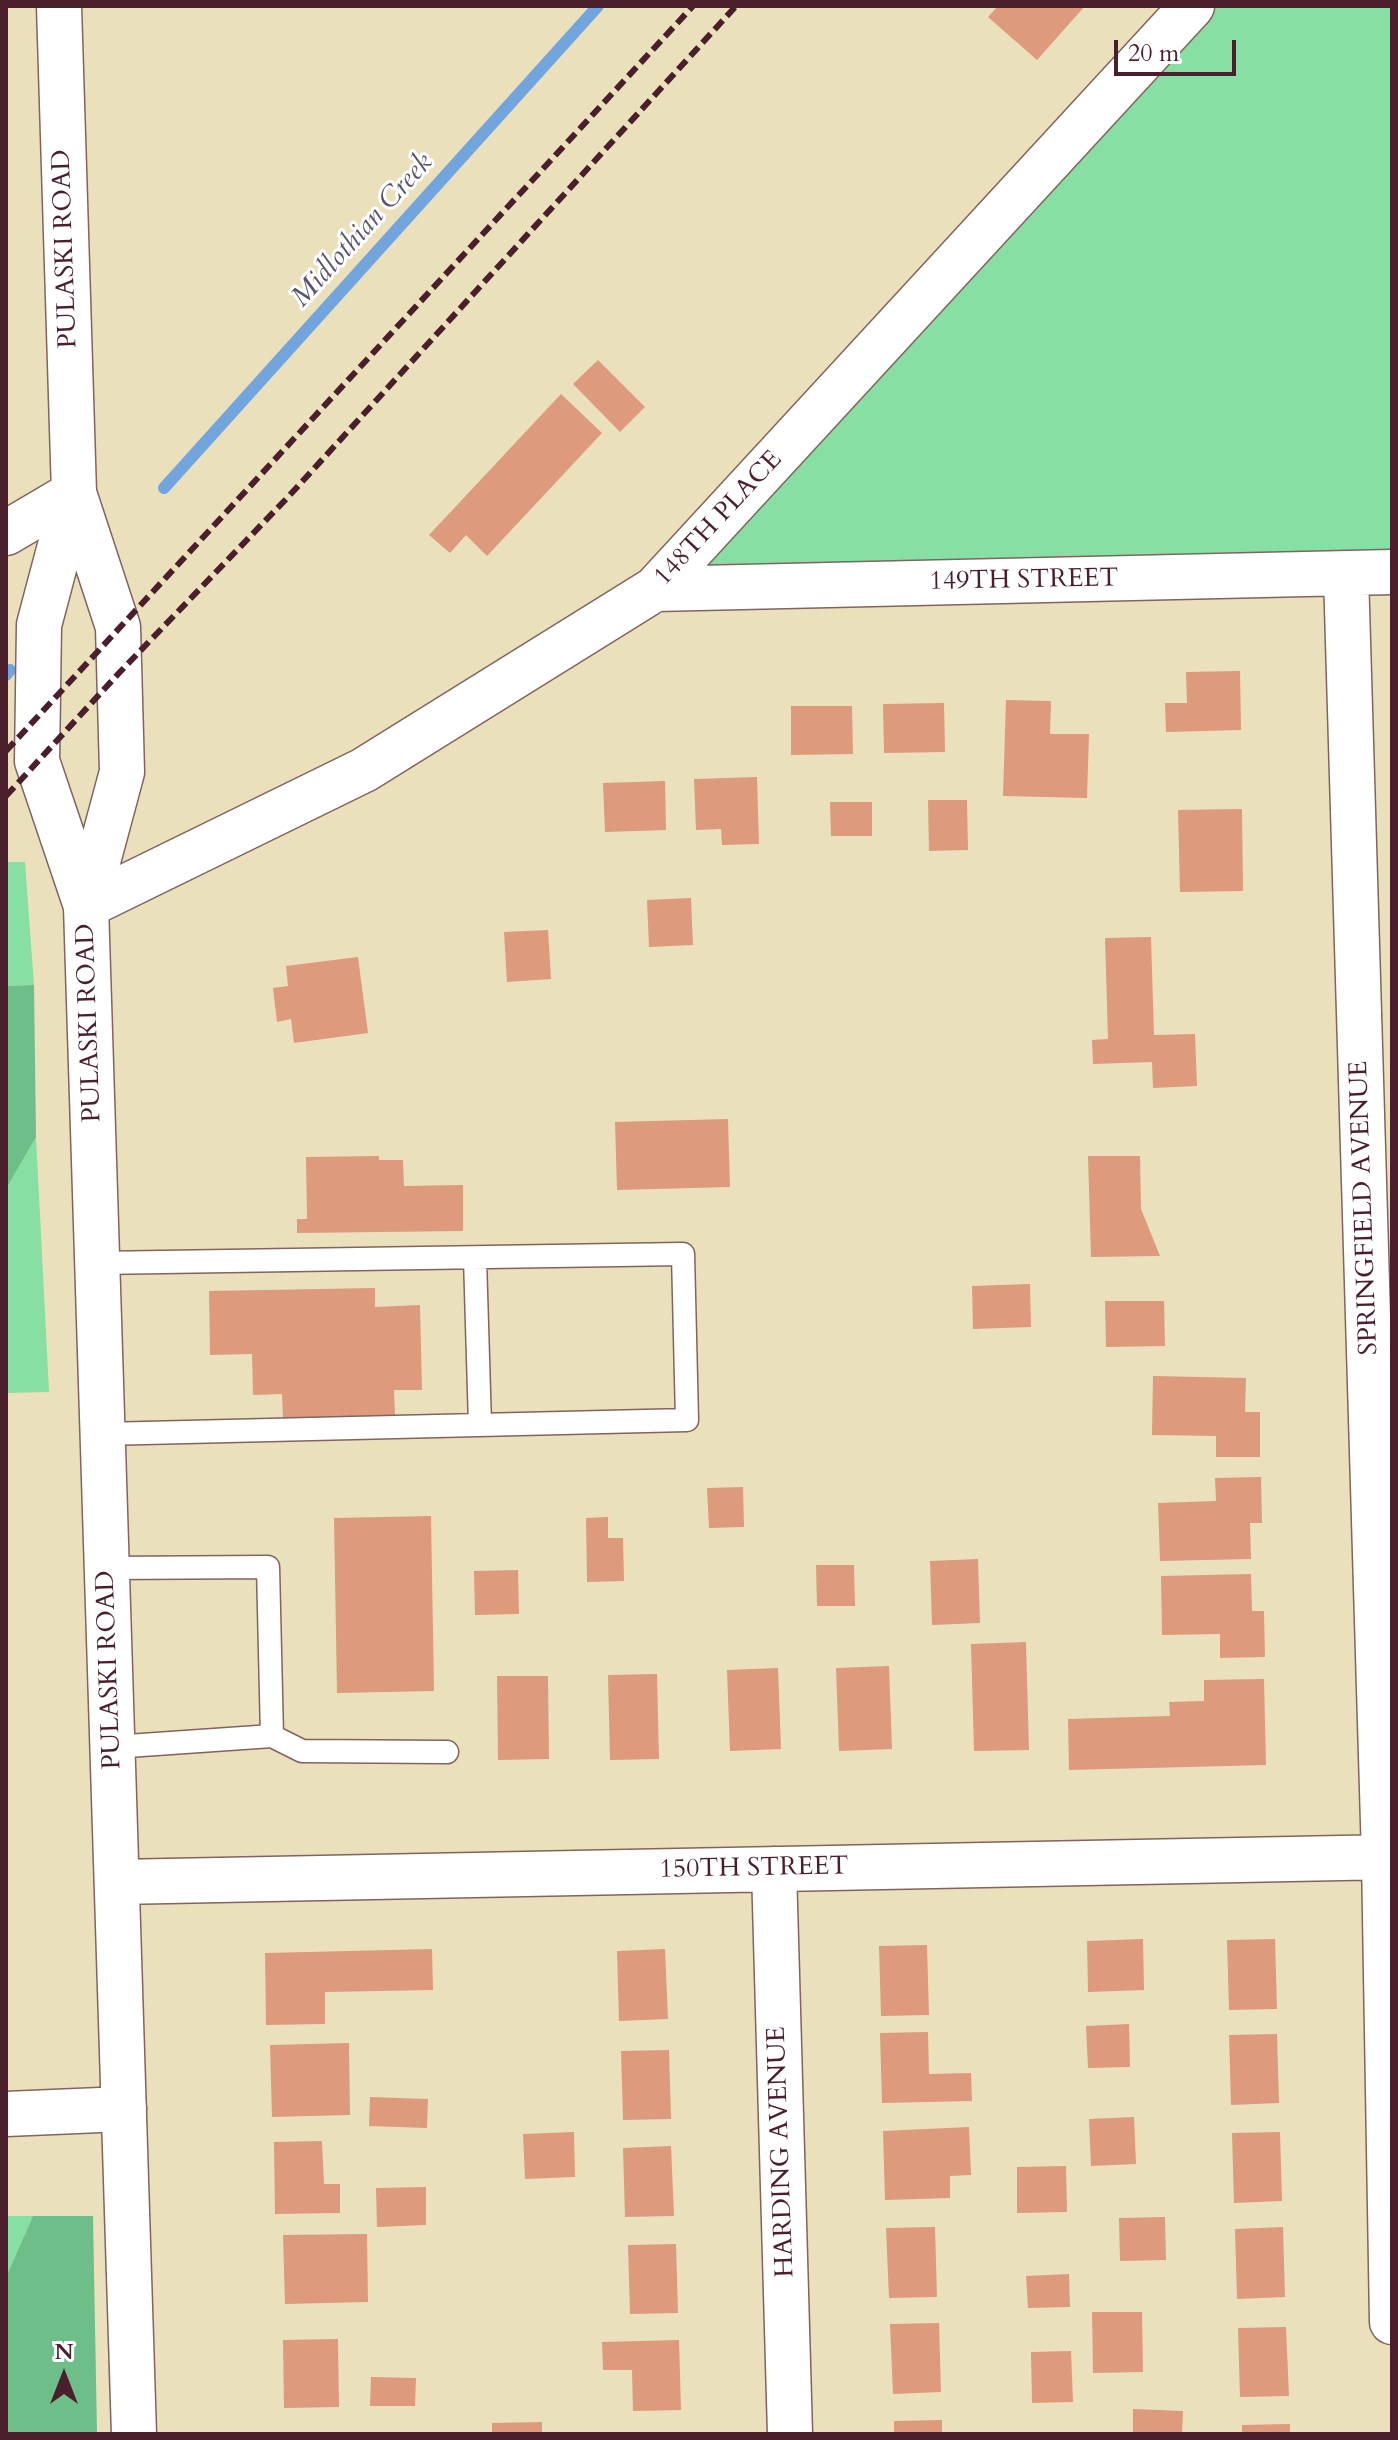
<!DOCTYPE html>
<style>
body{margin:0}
#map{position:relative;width:1398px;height:2440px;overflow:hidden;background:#eae0bc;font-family:Cardo,serif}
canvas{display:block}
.frame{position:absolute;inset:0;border:8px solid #4a1f2b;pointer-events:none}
.north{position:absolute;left:24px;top:2336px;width:80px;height:80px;-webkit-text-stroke:6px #fff;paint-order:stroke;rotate:0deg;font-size:22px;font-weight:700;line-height:32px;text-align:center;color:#4a1f2b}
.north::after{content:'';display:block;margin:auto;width:28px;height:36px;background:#4a1f2b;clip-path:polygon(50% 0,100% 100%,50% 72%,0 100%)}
.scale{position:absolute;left:1114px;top:40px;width:122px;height:36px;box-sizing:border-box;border:4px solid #4a1f2b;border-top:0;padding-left:10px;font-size:24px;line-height:28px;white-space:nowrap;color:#4a1f2b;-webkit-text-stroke:6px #fff;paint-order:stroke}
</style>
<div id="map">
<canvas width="1398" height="2440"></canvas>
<div class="frame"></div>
<div class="north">N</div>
<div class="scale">20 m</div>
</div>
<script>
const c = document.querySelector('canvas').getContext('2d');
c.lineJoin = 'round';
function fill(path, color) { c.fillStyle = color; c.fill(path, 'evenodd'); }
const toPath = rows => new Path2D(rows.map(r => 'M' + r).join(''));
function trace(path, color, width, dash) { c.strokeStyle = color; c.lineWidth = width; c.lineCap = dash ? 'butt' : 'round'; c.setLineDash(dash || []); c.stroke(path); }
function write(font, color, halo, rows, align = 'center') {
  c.font = font + ' Cardo,serif'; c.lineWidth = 6; c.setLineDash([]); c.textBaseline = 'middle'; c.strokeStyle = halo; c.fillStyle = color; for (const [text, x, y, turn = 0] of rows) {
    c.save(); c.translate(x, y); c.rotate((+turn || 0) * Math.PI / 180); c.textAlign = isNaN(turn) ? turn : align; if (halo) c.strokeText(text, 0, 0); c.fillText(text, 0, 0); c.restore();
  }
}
const green = toPath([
 [1192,6,1392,6,1392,572,655,589],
 [6,862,25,862,34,985,6,986],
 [36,1137,49,1392,6,1393,6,1189],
 [6,2216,33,2216,6,2277]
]);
const forest = toPath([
 [34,985,36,1137,6,1189,6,986],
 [33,2216,93,2216,97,2434,6,2434,6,2277]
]);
const stream = toPath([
 [164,488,598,6],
 [6,675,10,670]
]);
const building = toPath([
 [998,6,1085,6,1037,60,988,17],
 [598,360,645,407,620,432,573,384],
 [561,394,602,433,487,556,466,535,450,553,429,535],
 [1240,671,1241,730,1166,732,1165,703,1187,703,1186,672],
 [1006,700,1051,701,1050,734,1089,734,1087,798,1003,796],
 [944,703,945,752,884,753,883,704],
 [791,706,852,706,853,754,791,755],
 [757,777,759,844,722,845,721,829,696,830,694,779],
 [665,781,666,830,605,832,603,783],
 [928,800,967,800,968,850,929,851],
 [830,802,872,802,872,836,831,836],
 [1242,809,1243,891,1180,892,1178,810],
 [691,898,693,945,649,947,647,900],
 [548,930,551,979,507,982,504,932],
 [1151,937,1154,1035,1195,1034,1197,1086,1153,1088,1152,1062,1093,1064,1092,1040,1108,1039,1105,938],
 [358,957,368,1033,294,1043,291,1019,277,1022,273,988,288,986,286,966],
 [728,1119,730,1187,617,1190,615,1122],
 [379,1156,379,1160,403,1160,404,1186,463,1185,463,1231,297,1233,297,1219,307,1219,306,1157],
 [1088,1156,1140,1156,1141,1209,1160,1256,1091,1257],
 [1030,1284,1031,1327,973,1329,972,1286],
 [375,1288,375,1307,420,1305,422,1390,394,1390,395,1416,283,1418,282,1394,253,1395,252,1354,210,1355,209,1291],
 [1105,1301,1164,1301,1165,1346,1106,1347],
 [1153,1376,1246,1378,1245,1412,1260,1412,1260,1457,1216,1457,1216,1436,1152,1435],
 [1261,1477,1262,1523,1250,1523,1251,1559,1160,1561,1158,1503,1216,1501,1215,1478],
 [743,1487,744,1527,709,1528,707,1488],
 [431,1516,434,1691,337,1693,334,1518],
 [608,1517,608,1538,623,1538,624,1581,587,1582,586,1518],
 [978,1559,980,1623,932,1625,930,1561],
 [816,1565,854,1565,855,1606,817,1606],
 [518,1570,519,1614,475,1615,474,1571],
 [1251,1574,1252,1611,1264,1611,1265,1657,1220,1658,1220,1634,1162,1635,1161,1576],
 [1026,1642,1029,1750,974,1751,971,1644],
 [889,1666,892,1749,839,1751,836,1668],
 [778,1668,781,1749,730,1751,727,1670],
 [657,1674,659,1759,610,1760,608,1675],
 [497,1676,548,1676,549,1759,498,1760],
 [1264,1679,1266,1765,1069,1770,1068,1719,1170,1716,1169,1702,1204,1701,1204,1680],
 [1143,1939,1144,1990,1088,1992,1087,1941],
 [1275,1939,1277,2009,1229,2010,1227,1940],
 [927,1945,929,2015,881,2016,879,1946],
 [432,1949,433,1990,325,1992,325,2024,266,2025,265,1953],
 [665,1949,668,2019,619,2021,617,1951],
 [1129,2024,1130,2067,1088,2068,1086,2026],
 [928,2032,929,2074,971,2073,972,2101,882,2103,880,2033],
 [1277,2034,1279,2103,1231,2105,1229,2035],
 [349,2043,350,2115,272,2117,270,2045],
 [669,2050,671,2119,623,2120,621,2051],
 [370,2097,428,2099,427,2128,369,2126],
 [1134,2117,1136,2164,1091,2166,1089,2119],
 [969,2127,971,2175,950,2176,950,2198,885,2200,883,2131],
 [574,2132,575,2177,525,2179,523,2134],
 [1280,2132,1282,2201,1234,2203,1232,2133],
 [322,2141,324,2184,340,2184,340,2213,275,2214,274,2142],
 [671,2146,674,2216,625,2217,623,2148],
 [1066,2166,1067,2212,1017,2213,1017,2167],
 [426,2187,426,2225,377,2227,376,2188],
 [1165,2217,1166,2260,1120,2261,1119,2218],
 [935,2227,937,2297,889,2298,886,2228],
 [1283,2227,1285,2297,1237,2299,1235,2229],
 [367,2234,368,2302,285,2304,283,2235],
 [676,2244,678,2313,630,2314,628,2245],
 [1069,2274,1070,2307,1028,2308,1026,2276],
 [1092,2312,1142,2312,1143,2372,1093,2373],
 [939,2323,941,2392,893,2394,890,2324],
 [1286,2327,1289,2396,1240,2397,1238,2328],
 [338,2339,339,2407,284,2408,283,2340],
 [679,2340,681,2410,633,2411,632,2370,603,2370,602,2342],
 [1071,2351,1073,2402,1032,2403,1031,2352],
 [371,2377,416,2378,415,2406,370,2406],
 [1133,2409,1183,2411,1182,2434,1133,2434],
 [942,2420,942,2434,894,2434,894,2421],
 [542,2422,542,2434,492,2434,492,2423],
 [1290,2424,1290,2434,1242,2434,1242,2425]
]);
const lane = toPath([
 [475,1258,480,1425],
 [98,1263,683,1254,687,1420,103,1434],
 [107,1568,268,1567,272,1736,113,1747],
 [272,1736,302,1751,447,1752]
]);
const street = toPath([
 [6,533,74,493],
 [1346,574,1384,1857,1392,2322],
 [655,589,1392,572],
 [86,906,364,770,655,589,1192,6],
 [774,1869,790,2434],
 [117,1882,1392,1857],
 [6,2114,124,2109]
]);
const secondary = toPath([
 [59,6,74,493,118,627,122,772,86,906,134,2434],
 [74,493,39,625,37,761,86,906]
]);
const rail = toPath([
 [6,751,693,6],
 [6,796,119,673,289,496,736,6]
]);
const streetNames = [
 ["PULASKI ROAD",66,249,-92],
 ["148TH PLACE",719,519,-47],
 ["149TH STREET",1024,581,-1],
 ["PULASKI ROAD",90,1023,-92],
 ["SPRINGFIELD AVENUE",1365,1208,-92],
 ["PULASKI ROAD",110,1670,-92],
 ["150TH STREET",754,1869,-1],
 ["HARDING AVENUE",782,2152,-92]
];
const waterNames = [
 ["Midlothian Creek",363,231,-48]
];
fill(green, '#87dfa3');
fill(forest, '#6dbe89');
trace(stream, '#72a4dd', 12);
fill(building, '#dd9a7d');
trace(lane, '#82635e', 25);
trace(street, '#82635e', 47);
trace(secondary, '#82635e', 47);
trace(lane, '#fff', 22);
trace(street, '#fff', 44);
trace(secondary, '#fff', 44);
trace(rail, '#4a1f2b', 6, [12, 6]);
write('26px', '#4a1f2b', '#fff', streetNames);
write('italic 28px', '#5a5472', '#fff', waterNames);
</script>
